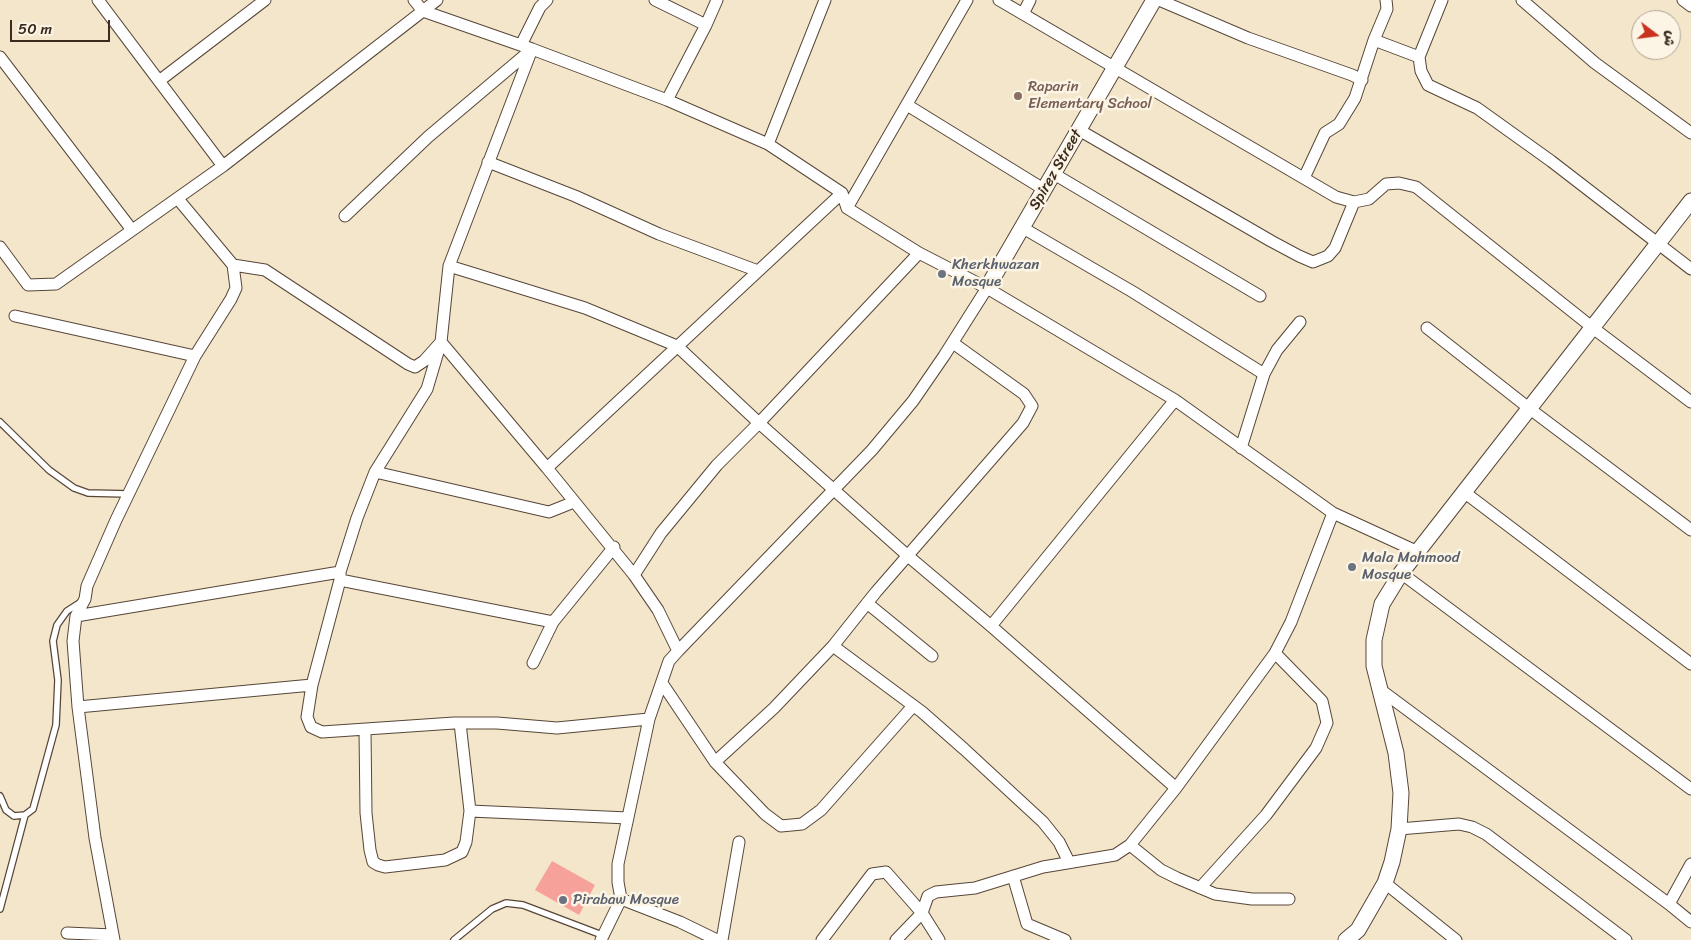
<!DOCTYPE html>
<meta charset="utf-8">
<style>
body{margin:0}
#map{position:relative;width:1691px;height:940px;overflow:hidden;background:#f3e6ca;font-family:Sriracha,"Playpen Sans Arabic",sans-serif}
canvas{display:block}
.north{position:absolute;left:1631px;top:10px;width:50px;height:50px;box-sizing:border-box;background:#fcf5e5;border:1px solid #afa495;border-radius:50%;rotate:105deg;font-size:14px;font-weight:700;line-height:20px;text-align:center;color:#3b2a1e}
.north::after{content:'';display:block;margin:auto;width:18px;height:22px;background:#c8321e;clip-path:polygon(50% 0,100% 100%,50% 72%,0 100%)}
.scale{position:absolute;left:10px;top:20px;width:100px;height:22px;box-sizing:border-box;border:2px solid #3b2a1e;border-top:0;padding-left:6px;font-size:15px;line-height:18px;white-space:nowrap;color:#3b2a1e;-webkit-text-stroke:4px #fcf5e5;paint-order:stroke}
</style>
<div id="map">
<canvas width="1691" height="940"></canvas>
<div class="north">ش</div>
<div class="scale">50 m</div>
</div>
<script>
const c = document.querySelector('canvas').getContext('2d');
c.lineJoin = 'round';
function fill(path, color) { c.fillStyle = color; c.fill(path, 'evenodd'); }
const toPath = rows => new Path2D(rows.map(r => 'M' + r).join(''));
function trace(path, color, width, dash) { c.strokeStyle = color; c.lineWidth = width; c.lineCap = dash ? 'butt' : 'round'; c.setLineDash(dash || []); c.stroke(path); }
function write(font, color, halo, rows, align = 'center') {
  c.font = font + ' Sriracha,sans-serif'; c.lineWidth = 5; c.setLineDash([]); c.textBaseline = 'middle'; c.strokeStyle = halo; c.fillStyle = color; for (const [text, x, y, turn = 0] of rows) {
    c.save(); c.translate(x, y); c.rotate((+turn || 0) * Math.PI / 180); c.textAlign = isNaN(turn) ? turn : align; if (halo) c.strokeText(text, 0, 0); c.fillText(text, 0, 0); c.restore();
  }
}
const building = toPath([
 [552,861,595,885,579,915,535,890]
]);
const lane = toPath([
 [0,422,49,470,74,488,88,493,129,494],
 [0,796,6,810,14,816,25,815,33,809,56,725,58,680,53,641,57,625,67,611,81,602],
 [0,909,25,815],
 [454,940,492,909,506,903,523,905,602,935]
]);
const street = toPath([
 [98,0,223,166],
 [414,0,423,11,532,49,667,100,768,144,842,193,847,208,919,253,987,288,1175,400,1333,513,1418,552],
 [655,0,706,25],
 [999,0,1336,197,1354,202,1369,199,1386,184,1399,183,1416,187,1593,328,1691,402],
 [1159,0,1248,38,1352,75,1362,80],
 [1442,0,1419,57,1421,71,1428,85,1477,108,1551,161,1691,269],
 [1522,0,1595,63,1691,133],
 [1683,0,1691,6],
 [1023,14,1030,0],
 [1374,40,1419,57],
 [521,45,540,7,547,0],
 [532,49,449,266,441,342,427,389,375,472,357,518,340,572,340,580,312,685,307,717,311,727,322,732,454,723,497,723,557,728,649,719],
 [0,57,132,230],
 [159,81,265,0],
 [667,100,706,25,717,0],
 [907,105,1045,190],
 [1079,130,1271,241,1299,256,1313,262,1328,256,1335,248,1354,202],
 [768,144,825,0],
 [488,162,575,196,659,234,758,271],
 [1054,174,1260,296],
 [1304,178,1325,133,1339,124,1355,98,1374,40,1387,9,1386,0],
 [847,208,967,0],
 [345,216,428,137,531,50],
 [1023,228,1133,292,1264,374],
 [0,247,28,285,56,284,223,166,437,0],
 [233,265,265,270,408,364,415,367,424,361,441,342,547,468],
 [449,266,585,308,677,346,759,423,908,556,991,626,1176,788],
 [15,316,195,356],
 [1427,328,1530,409,1691,530],
 [1241,448,1264,374,1277,350,1300,322],
 [375,472,549,512,574,502],
 [1464,492,1691,664],
 [1401,573,1691,789],
 [634,575,661,533,717,465,759,423,919,253],
 [340,580,553,622],
 [867,603,932,656],
 [76,616,340,572],
 [991,626,1175,400],
 [833,646,922,712,964,749,1043,822,1059,842,1069,862],
 [678,651,872,450,913,401,944,356,987,288],
 [533,663,553,622,614,547],
 [662,683,715,762,765,814,781,826,802,824,821,810,913,706],
 [1378,688,1669,904,1691,922],
 [78,707,312,685],
 [460,723,470,811],
 [365,730,366,813,370,850,373,862,378,865,385,867,445,860,462,852,466,842,470,811,628,818],
 [715,762,774,708,833,646,876,592,1023,423,1032,406,1024,394,953,343],
 [1399,829,1459,824,1472,827,1486,834,1626,940],
 [1130,845,1161,870,1177,878,1215,894,1252,899,1289,899],
 [1013,876,1027,924,1065,940],
 [1385,883,1456,940],
 [1200,888,1266,815,1316,748,1327,723,1322,701,1275,653],
 [1669,904,1691,864],
 [67,933,113,935],
 [114,940,95,838,78,707,73,641,76,616,85,599,87,586,116,520,195,356,231,299,236,288,233,265,178,199],
 [601,940,621,899],
 [717,940,680,922,621,899,618,882,618,864,649,719,669,661,678,651,658,610,634,575,547,468,842,193],
 [722,940,739,842],
 [822,940,872,874,886,872,922,913,939,940],
 [896,940,922,913,928,896,936,892,975,888,1043,867,1115,855,1130,845,1176,788,1275,653,1291,622,1333,513]
]);
const secondary = toPath([
 [987,288,1154,0],
 [1346,940,1358,930,1385,883,1392,862,1399,829,1401,793,1396,753,1374,666,1374,640,1382,604,1401,573,1691,201]
]);
const markers = [
 [1018,96,5,"#8d6e63"],
 [942,274,5,"#6b7280"],
 [1352,567,5,"#6b7280"],
 [563,900,5,"#6b7280"]
];
const educationNames = [
 ["Raparin",1028,87],
 ["Elementary School",1028,104]
];
const streetNames = [
 ["Spirez Street",1056,170,-60]
];
const worshipNames = [
 ["Kherkhwazan",952,265],
 ["Mosque",952,282],
 ["Mala Mahmood",1362,558],
 ["Mosque",1362,575],
 ["Pirabaw Mosque",573,900]
];
fill(building, '#f6a29b');
trace(lane, '#574638', 8);
trace(street, '#574638', 13);
trace(secondary, '#574638', 17);
trace(lane, '#fff', 5.5);
trace(street, '#fff', 11);
trace(secondary, '#fff', 15);
for (const [x, y, r, color] of markers) { const dot = new Path2D(); dot.arc(x, y, r, 0, 2 * Math.PI); c.fillStyle = color; c.fill(dot); trace(dot, '#fcf5e5', 2); }
write('15px', '#785e54', '#fcf5e5', educationNames, 'left');
write('15px', '#3b2a1e', '#fcf5e5', streetNames);
write('15px', '#5b616d', '#fcf5e5', worshipNames, 'left');
</script>
